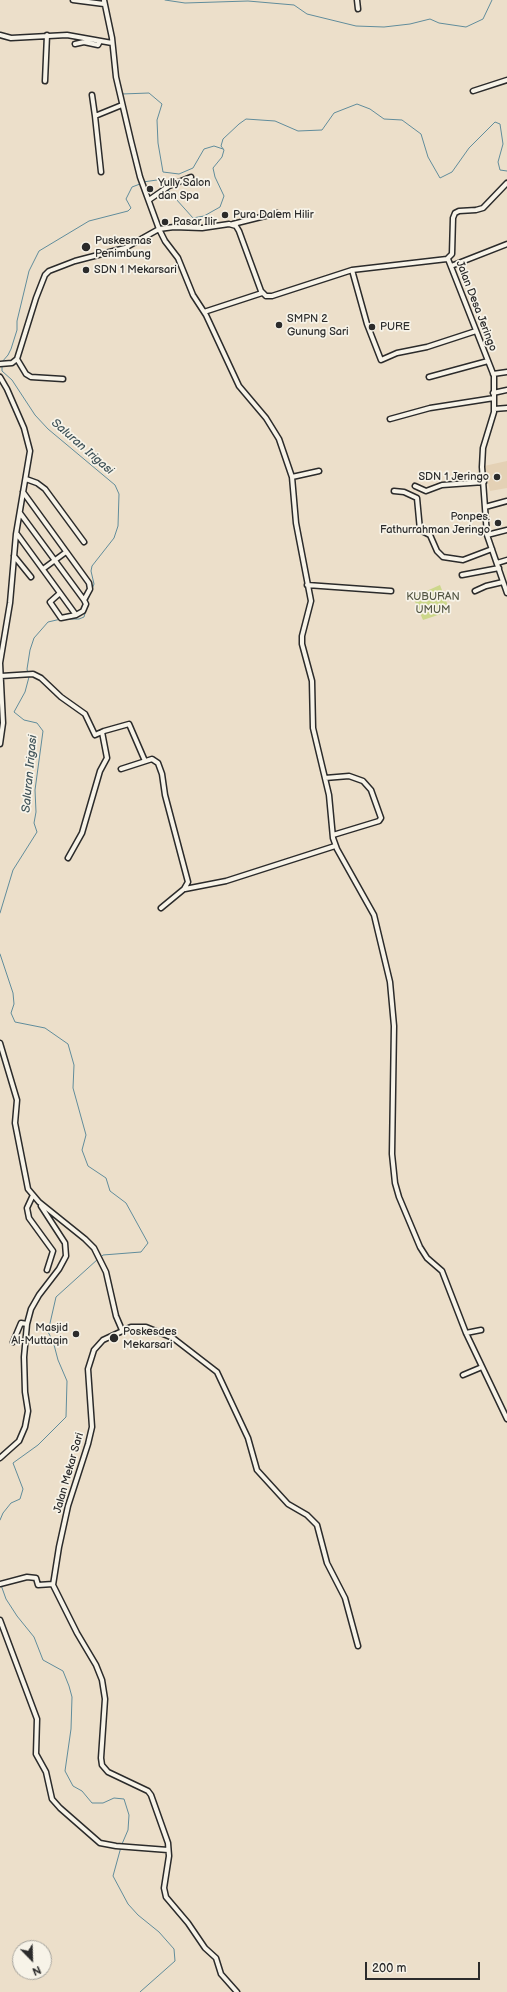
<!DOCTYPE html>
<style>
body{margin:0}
#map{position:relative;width:507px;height:1992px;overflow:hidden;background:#ecdfca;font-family:"Balsamiq Sans",sans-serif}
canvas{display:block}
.north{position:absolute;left:12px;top:1940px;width:40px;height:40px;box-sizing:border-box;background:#f7f3e8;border:1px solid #a5a39c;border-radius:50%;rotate:157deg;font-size:11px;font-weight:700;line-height:16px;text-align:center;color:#2b2b2b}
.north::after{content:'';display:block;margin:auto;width:14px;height:18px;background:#2b2b2b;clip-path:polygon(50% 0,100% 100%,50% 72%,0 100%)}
.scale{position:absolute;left:365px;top:1962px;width:115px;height:18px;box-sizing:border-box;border:2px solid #2b2b2b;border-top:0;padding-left:5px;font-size:12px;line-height:14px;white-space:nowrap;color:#2b2b2b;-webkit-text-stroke:3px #f7f3e8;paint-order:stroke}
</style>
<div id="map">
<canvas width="507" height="1992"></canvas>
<div class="north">N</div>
<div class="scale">200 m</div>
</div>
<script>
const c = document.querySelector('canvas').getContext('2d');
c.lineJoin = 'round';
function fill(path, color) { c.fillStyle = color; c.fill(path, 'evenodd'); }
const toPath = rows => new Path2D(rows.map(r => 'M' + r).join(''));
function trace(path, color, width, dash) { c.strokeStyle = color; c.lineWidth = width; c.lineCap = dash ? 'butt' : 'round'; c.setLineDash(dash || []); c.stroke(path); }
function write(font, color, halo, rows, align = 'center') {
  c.font = font + ' "Balsamiq Sans",sans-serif'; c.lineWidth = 3.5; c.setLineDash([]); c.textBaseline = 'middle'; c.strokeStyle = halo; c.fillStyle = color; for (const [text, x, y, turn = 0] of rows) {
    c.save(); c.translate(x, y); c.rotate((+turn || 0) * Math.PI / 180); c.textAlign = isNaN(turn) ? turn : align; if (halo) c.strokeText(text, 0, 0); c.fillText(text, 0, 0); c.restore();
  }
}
const built = toPath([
 [507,461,507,488,490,491,484,466]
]);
const green = toPath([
 [440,585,450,611,423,620,413,597]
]);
const stream = toPath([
 [165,0,185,3,248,1,294,5,307,14,356,26,384,27,410,24,430,19,439,23,466,27,483,19,492,0],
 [122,94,149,93,162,104,157,120,158,143,163,172,179,174,193,168,204,149,214,146,223,149],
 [143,182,157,180,165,187],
 [167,189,193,218,204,216,220,207,224,196,215,177,213,168,222,157,224,150,221,146,223,139,239,124,246,119,275,121,298,131,322,130,334,113,357,104,370,109,384,119,402,120,421,134,428,157,440,178,452,172,469,148,495,122,500,124,503,144,498,162,500,170,507,171],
 [2,362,8,355,11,349,17,330,17,321,29,271,39,251,89,221,128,211,131,208,126,199,132,187,140,184],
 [2,365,2,371,12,380,35,415,48,429,115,485,119,494,118,526,114,538,92,566,91,571,94,584,87,602],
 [68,619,79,619,84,617,87,605],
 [28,674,27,669,30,650,34,638,48,622,61,619],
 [0,913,13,870,37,832,34,823,36,812,35,790,43,731,37,723,24,720,14,712,25,692,29,677],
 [0,954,13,993,14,1004,11,1013,15,1022,45,1028,68,1044,74,1065,73,1088,86,1135,82,1150,88,1166,106,1178,110,1191,126,1203,148,1243,141,1252,103,1255,101,1257],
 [0,1520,3,1513,11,1503,20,1499,23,1489,13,1463,38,1445,66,1417,67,1381,58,1360,53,1341,48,1332,56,1297,98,1259],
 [1,1585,6,1599,17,1616,34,1637,43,1660,63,1671,69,1686,72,1697,71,1729,65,1771,73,1786,82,1791,92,1803,103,1803,114,1798,124,1799,129,1815,128,1830,122,1844],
 [121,1847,113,1876,128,1904,138,1915,159,1932,174,1949,175,1961,140,1992]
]);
const minor = toPath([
 [73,0,104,4],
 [104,0,112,38,116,77,131,141,140,177,159,229,174,227,202,228,229,224,236,226,239,231,261,291,266,296,272,296,352,270,447,259,452,254,453,218,455,213,459,211,476,210,483,208,507,183],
 [357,0,358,9],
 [0,35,11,38,67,35,112,43],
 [75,44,84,42,98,45,100,41],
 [45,81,47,35],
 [473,91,507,80],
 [92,95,95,116],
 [101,172,95,116,122,105],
 [149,200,169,186,191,177],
 [233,224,277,213],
 [448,259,494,376,494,412,483,448,482,467,487,535,507,593],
 [451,266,507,244],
 [352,270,367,324,381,360,397,353,427,347,476,331],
 [204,312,262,293],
 [17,359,26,374,31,377,63,379],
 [0,364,12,363,17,359,36,298,45,275,49,271,75,261,125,248,159,229,165,241,178,258,193,295,206,315,239,386,266,418,279,439,292,477,296,523,311,601,302,636,302,644,312,681,313,728,329,795,333,838,337,849,374,915,390,982,394,1026,392,1154,395,1183,399,1197,420,1247,427,1258,442,1271,466,1333,507,1419],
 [493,374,507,372],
 [0,377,7,389,24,428,30,451,16,534,10,603,0,663,3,723,0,744],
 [429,377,488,361],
 [493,393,507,390],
 [494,409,507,408],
 [390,419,430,408,494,398],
 [292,477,319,471],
 [26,479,37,483,45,489,84,542],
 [415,486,426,491,442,485,484,482],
 [394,491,404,492,417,498,420,530,430,535,437,551,443,557,463,560,492,549],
 [485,507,507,501],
 [20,513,84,600],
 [17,534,60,593,50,602,61,618,76,615,83,611,86,604,84,600,90,589,89,583,23,492],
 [487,535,507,530],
 [14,556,31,577],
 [497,563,507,560],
 [43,569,66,552],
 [462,575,499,568],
 [307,585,391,591],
 [475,591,486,586,503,582],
 [60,593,76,615],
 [1,676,33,674,41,678,61,697,85,714,95,735,104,731,129,724,145,761],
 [121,769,152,759,158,763,162,774,165,795,188,882,184,889,161,908],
 [325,778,349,776,363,781,371,790,381,818,379,821,333,835],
 [68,858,82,833,100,771,107,758,102,732],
 [185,889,226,881,335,846],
 [0,1043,17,1100,15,1123,28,1189,39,1202,85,1239,94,1248,106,1272,116,1316,122,1330],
 [33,1195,27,1208,29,1218,53,1251,47,1270],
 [466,1333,481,1330],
 [13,1342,21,1323,27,1324],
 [463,1375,482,1367],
 [0,1458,19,1441,25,1427,28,1411,25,1392,24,1357,27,1324,31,1309,39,1295,59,1269,66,1256,65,1243,41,1206],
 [0,1584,27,1577,36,1578,38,1585,53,1584],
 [0,1620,37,1719,36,1754,46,1772,52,1799,60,1808,100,1843,116,1846,168,1850],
 [237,1992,221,1974,216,1958,205,1948,188,1923,166,1897,164,1888,169,1856,168,1843,151,1795,148,1791,108,1772,102,1765,101,1758,105,1699,102,1680,96,1665,77,1633,53,1585,59,1547,68,1506,88,1444,92,1427,88,1369,94,1350,103,1340,131,1327,146,1327,173,1338,217,1372,248,1438,257,1470,288,1504,307,1515,317,1525,327,1563,345,1598,358,1646]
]);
const markers = [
 [150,189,4,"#2b2b2b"],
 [225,215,4,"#2b2b2b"],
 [165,222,4,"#2b2b2b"],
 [86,247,5,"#2b2b2b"],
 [86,270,4,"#2b2b2b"],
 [279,325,4,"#2b2b2b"],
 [372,327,4,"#2b2b2b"],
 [497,477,4,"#2b2b2b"],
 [498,523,4,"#2b2b2b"],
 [76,1334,4,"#2b2b2b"],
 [114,1338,5,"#2b2b2b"]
];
const poiNames = [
 ["Yully Salon",158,183],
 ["dan Spa",158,196],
 ["Pura Dalem Hilir",233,215],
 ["Pasar Ilir",173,222],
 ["Puskesmas",95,241],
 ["Penimbung",95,254],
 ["SDN 1 Mekarsari",94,270],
 ["SMPN 2",287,319],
 ["Gunung Sari",287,332],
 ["PURE",380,327],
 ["SDN 1 Jeringo",489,477,"right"],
 ["Ponpes.",490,517,"right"],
 ["Fathurrahman Jeringo",490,530,"right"],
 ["Masjid",68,1328,"right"],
 ["Al-Muttaqin",68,1341,"right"],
 ["Poskesdes",123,1332],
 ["Mekarsari",123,1345]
];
const streetNames = [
 ["Jalan Desa Jeringo",476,306,69],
 ["Jalan Mekar Sari",69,1473,-74]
];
const parkNames = [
 ["KUBURAN",433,597],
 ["UMUM",433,610]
];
const waterNames = [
 ["Saluran Irigasi",82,447,41],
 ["Saluran Irigasi",30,774,-85]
];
fill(built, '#e4d1b5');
fill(green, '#ccd78a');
trace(stream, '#608c9b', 1);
trace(minor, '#2b2b2b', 7);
trace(minor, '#f7f3e8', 4);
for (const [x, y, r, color] of markers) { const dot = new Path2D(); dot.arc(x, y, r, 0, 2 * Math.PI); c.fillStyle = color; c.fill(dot); trace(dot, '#f7f3e8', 1.5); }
write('11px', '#2b2b2b', '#f7f3e8', poiNames, 'left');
write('11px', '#2b2b2b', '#f7f3e8', streetNames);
write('11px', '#535643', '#f7f3e8', parkNames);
write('italic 12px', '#41545a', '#f7f3e8', waterNames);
</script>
